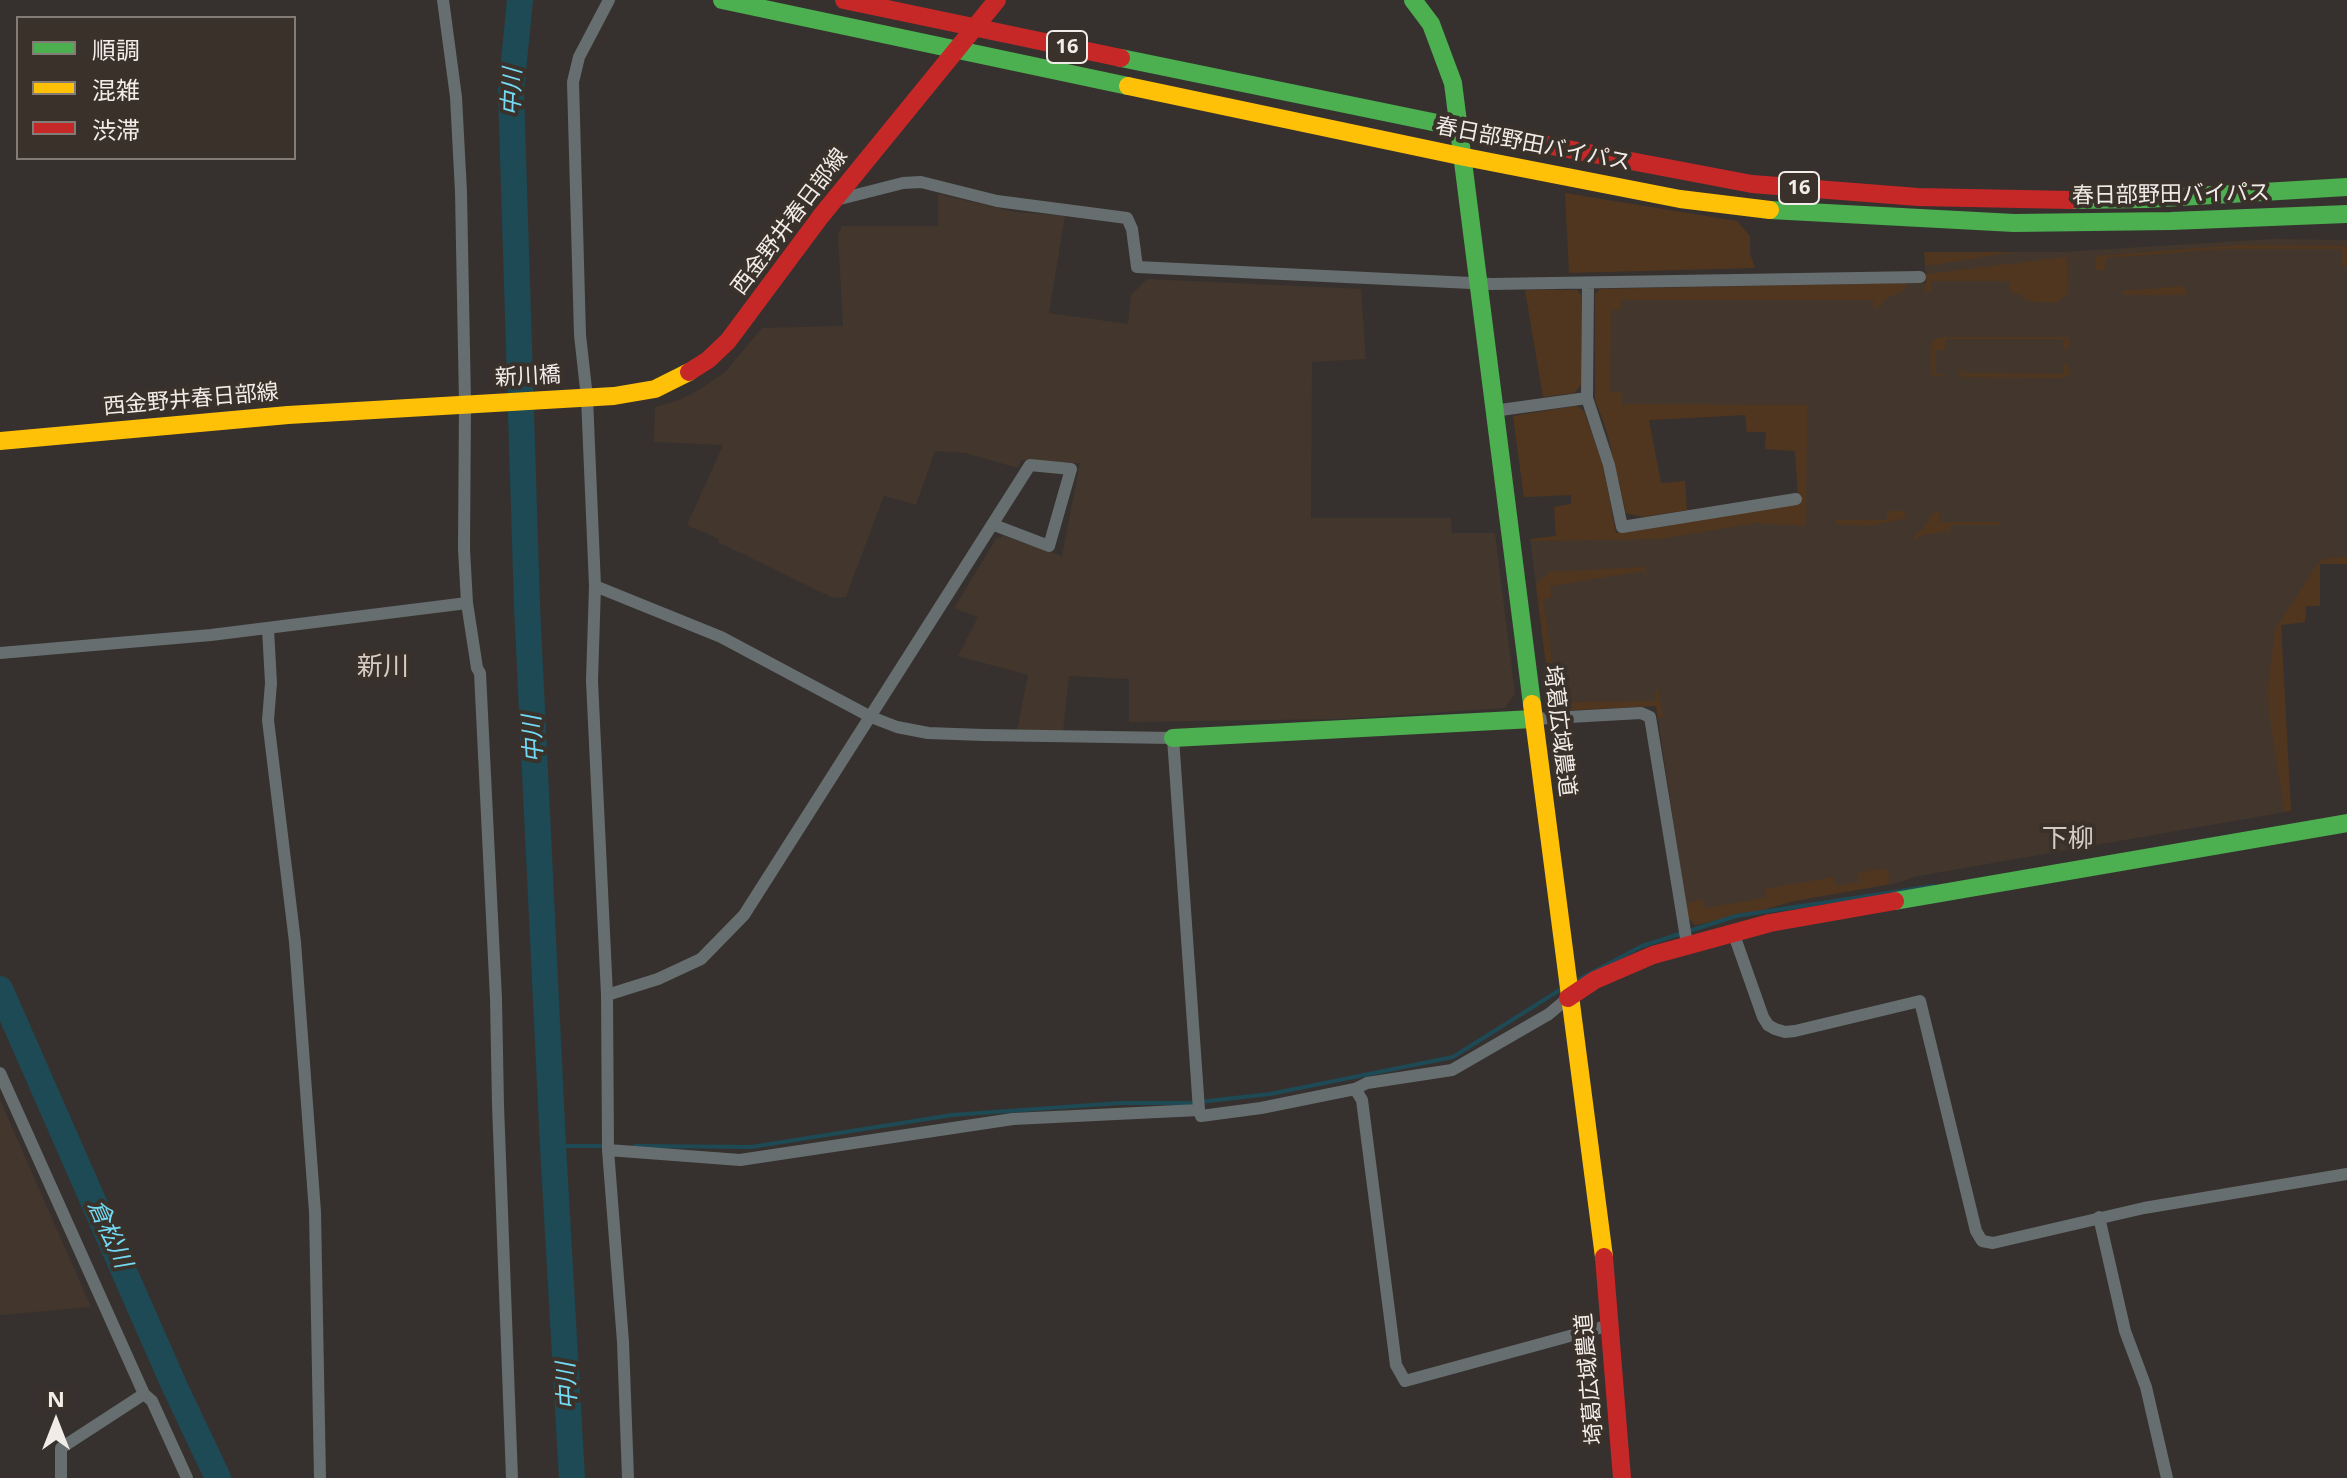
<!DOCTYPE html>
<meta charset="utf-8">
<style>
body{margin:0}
#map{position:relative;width:2347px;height:1478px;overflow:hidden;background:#36312e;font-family:"Noto Sans","Noto Sans JP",sans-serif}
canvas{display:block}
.legend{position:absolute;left:16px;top:16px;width:280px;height:144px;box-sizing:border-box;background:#39312a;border:2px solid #837c76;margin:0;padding:10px 14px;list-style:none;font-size:24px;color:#f2ece8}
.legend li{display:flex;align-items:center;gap:16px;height:40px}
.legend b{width:40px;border:2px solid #837c76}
.north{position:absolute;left:16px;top:1382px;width:80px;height:80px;-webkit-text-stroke:6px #39312a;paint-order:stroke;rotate:0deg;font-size:22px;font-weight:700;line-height:32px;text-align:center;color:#f2ece8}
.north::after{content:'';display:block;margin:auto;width:28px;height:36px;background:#f2ece8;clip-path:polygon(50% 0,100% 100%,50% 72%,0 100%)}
</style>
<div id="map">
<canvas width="2347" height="1478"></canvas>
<ul class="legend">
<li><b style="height:10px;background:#4caf50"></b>順調</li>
<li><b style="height:10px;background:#ffc107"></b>混雑</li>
<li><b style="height:10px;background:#c62828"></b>渋滞</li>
</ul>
<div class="north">N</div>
</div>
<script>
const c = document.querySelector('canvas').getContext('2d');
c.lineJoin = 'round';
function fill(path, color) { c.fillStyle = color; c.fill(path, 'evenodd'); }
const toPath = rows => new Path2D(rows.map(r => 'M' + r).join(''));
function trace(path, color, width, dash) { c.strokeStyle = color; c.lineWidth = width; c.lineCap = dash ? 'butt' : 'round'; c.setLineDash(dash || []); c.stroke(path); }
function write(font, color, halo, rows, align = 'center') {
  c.font = font + ' "Noto Sans","Noto Sans JP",sans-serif'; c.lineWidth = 8; c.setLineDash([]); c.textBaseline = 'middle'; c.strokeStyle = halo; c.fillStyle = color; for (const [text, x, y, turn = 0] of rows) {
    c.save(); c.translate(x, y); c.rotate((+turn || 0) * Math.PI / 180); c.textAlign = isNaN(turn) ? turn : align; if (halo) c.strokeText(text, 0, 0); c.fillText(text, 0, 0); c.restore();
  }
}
const built = toPath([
 [938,194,1015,212,1065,216,1049,313,1128,324,1131,295,1147,279,1361,289,1366,359,1312,362,1311,518,1451,518,1452,533,1495,533,1515,694,1505,708,1340,719,1129,722,1129,679,1069,676,1063,732,1017,731,1028,675,958,656,978,617,954,608,996,539,1004,536,1062,556,1080,463,1021,460,1018,468,965,453,935,451,916,505,884,496,846,597,833,598,718,542,719,539,687,525,723,445,654,442,655,407,677,401,699,390,725,372,762,328,843,326,838,235,842,226,938,226],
 [2272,239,2347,240,2347,564,2320,564,2320,606,2306,606,2305,622,2281,625,2291,811,1913,877,1898,883,1794,901,1741,916,1695,925,1688,918,1656,706,1552,711,1530,539,1556,536,1554,507,1571,504,1571,495,1524,497,1513,416,1576,406,1584,411,1603,466,1616,533,1703,519,1798,496,1795,451,1765,449,1766,432,1747,432,1745,415,1649,420,1595,399,1595,294,1600,289,1926,283,1924,252,2062,252],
 [0,1100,91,1307,0,1315]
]);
const green = toPath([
 [1565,193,1737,221,1750,236,1750,254,1755,268,1569,273],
 [2240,245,2347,246,2347,266,2341,266,2341,249,2224,249,2106,258,2105,270,2095,270,2095,259,2097,256],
 [1924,252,2014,252,1926,266],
 [2067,257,2068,294,2056,303,2028,301,2021,295,2010,292,2009,281,1931,281,1931,292,1926,292,1926,274],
 [1905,283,1905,290,1889,297,1877,308,1874,308,1874,300,1621,300,1621,309,1611,310,1610,392,1622,392,1622,404,1807,405,1806,526,1755,523,1660,539,1534,541,1530,539,1556,536,1554,507,1571,504,1571,495,1524,497,1513,416,1576,406,1584,411,1603,466,1616,533,1703,519,1798,496,1795,451,1765,449,1766,432,1747,432,1745,415,1649,420,1661,483,1685,481,1687,510,1643,517,1626,513,1607,432,1595,399,1595,294,1600,289],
 [2186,286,2186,295,2123,295,2123,291],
 [1525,290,1577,290,1581,295,1581,385,1574,393,1543,397],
 [1941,337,2069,337,2069,348,2064,350,2063,339,1946,339,1945,350,1936,350,1936,373,1945,375,1936,377,1931,373,1931,348,1934,340],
 [2064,364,2069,366,2069,374,2062,378,1962,377,1959,375,1960,365,1962,373,2063,374],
 [1887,511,1905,511,1905,518,1870,526,1836,524,1836,520,1887,520],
 [1939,511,1940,522,1999,522,1999,525,1951,525,1949,534,1947,531,1918,536,1918,540,1914,540,1913,536,1923,529,1933,513],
 [2347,557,2347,564,2320,564,2320,606,2306,606,2305,622,2281,625,2291,811,2285,812,2269,713,2268,689,2275,630,2319,562,2327,558],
 [1645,567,1647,580,1643,571,1550,586,1551,598,1543,600,1556,688,1567,686,1571,702,1655,701,1656,690,1658,690,1663,717,1658,718,1656,706,1552,711,1536,585,1549,572],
 [1879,869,1888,870,1890,884,1794,901,1741,916,1695,925,1688,918,1686,906,1690,902,1703,900,1705,908,1766,898,1765,889,1834,877,1836,886,1859,882,1858,873]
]);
const stream = toPath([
 [1574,982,1642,946,1736,916,1933,886],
 [553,1146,606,1146],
 [635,1146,751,1147,952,1115,1120,1103,1190,1103,1270,1094,1453,1057,1563,988]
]);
const river = toPath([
 [520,0,511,91,527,606,553,1146,572,1478],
 [0,989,174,1385,218,1478]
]);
const street = toPath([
 [443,0,456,97,461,192,465,403,464,549,467,603,477,668,480,673,496,999,498,1105,512,1478],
 [609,0,579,57,573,82,580,335,587,398,595,586,592,681,607,995,608,1150,623,1342,628,1478],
 [836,200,903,183,921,182,997,201,1127,218,1132,229,1137,267,1492,284,1920,277],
 [1588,284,1587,398,1609,465,1622,527,1796,499],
 [1493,411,1587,398],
 [595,586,721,637,871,717,897,727,928,733,983,735,1173,738,1199,1110],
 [268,629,271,683,268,720,295,942,315,1212,320,1478],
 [0,653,211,635,467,603],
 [1533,719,1641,713,1650,717,1687,944],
 [1733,932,1763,1017,1768,1025,1775,1029,1785,1032,1795,1031,1920,1001,1976,1231,1982,1241,1993,1243,2144,1208,2347,1174],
 [607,995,658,979,701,959,744,915,1030,465,1071,469,1049,546,994,525],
 [0,1073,144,1394,152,1401,187,1478],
 [1355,1089,1362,1100,1396,1365,1405,1381,1610,1325],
 [608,1150,740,1160,1013,1119,1199,1110,1201,1116,1261,1108,1355,1089,1367,1083,1452,1070,1549,1014,1568,998],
 [2099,1217,2125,1331,2146,1387,2167,1478],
 [61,1478,61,1448,144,1394]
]);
const fast = toPath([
 [722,0,1128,86],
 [1413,0,1431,24,1453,83,1532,704],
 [1121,58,1520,140],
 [2071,200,2146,199,2347,187],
 [1770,210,2014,223,2171,221,2347,214],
 [1173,738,1533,719],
 [1895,901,2347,823]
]);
const slow = toPath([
 [1128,86,1460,156,1680,199,1770,210],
 [0,441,288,415,614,396,655,389,689,372],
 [1532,704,1604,1257]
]);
const jam = toPath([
 [844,0,1121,58],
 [1520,140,1752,184,1918,197,2071,200],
 [689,372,708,360,728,341,821,216,997,0],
 [1568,998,1595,980,1653,955,1770,923,1895,901],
 [1604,1257,1622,1478]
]);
const shields = [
 [1067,47,40],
 [1799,188,40]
];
const shieldNames = [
 ["16",1067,47],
 ["16",1799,188]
];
const streetNames = [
 ["春日部野田バイパス",1533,145,11],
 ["春日部野田バイパス",2171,195,-1],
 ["西金野井春日部線",790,222,-53],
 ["新川橋",528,377,-3],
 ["西金野井春日部線",191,400,-5],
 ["埼葛広域農道",1559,731,83],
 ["埼葛広域農道",1590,1379,-95]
];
const waterNames = [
 ["中川",513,92,-88],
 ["中川",534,739,-93],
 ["倉松川",109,1234,66],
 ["中川",568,1386,-93]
];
const quarterNames = [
 ["新川",383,668],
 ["下柳",2068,840]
];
fill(built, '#43362c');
fill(green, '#51361f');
trace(stream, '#1d4a55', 4);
trace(river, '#1d4a55', 26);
trace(street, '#666e6f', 12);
trace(fast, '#4caf50', 18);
trace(slow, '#ffc107', 18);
trace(jam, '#c62828', 18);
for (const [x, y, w] of shields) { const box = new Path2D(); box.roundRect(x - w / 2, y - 16, w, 32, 6); c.fillStyle = '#39312a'; c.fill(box); trace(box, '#f2ece8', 2); }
write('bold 20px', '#f2ece8', null, shieldNames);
write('22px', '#f2ece8', '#39312a', streetNames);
write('italic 24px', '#74daf3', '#39312a', waterNames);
write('26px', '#d6cbc3', '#39312a', quarterNames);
</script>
